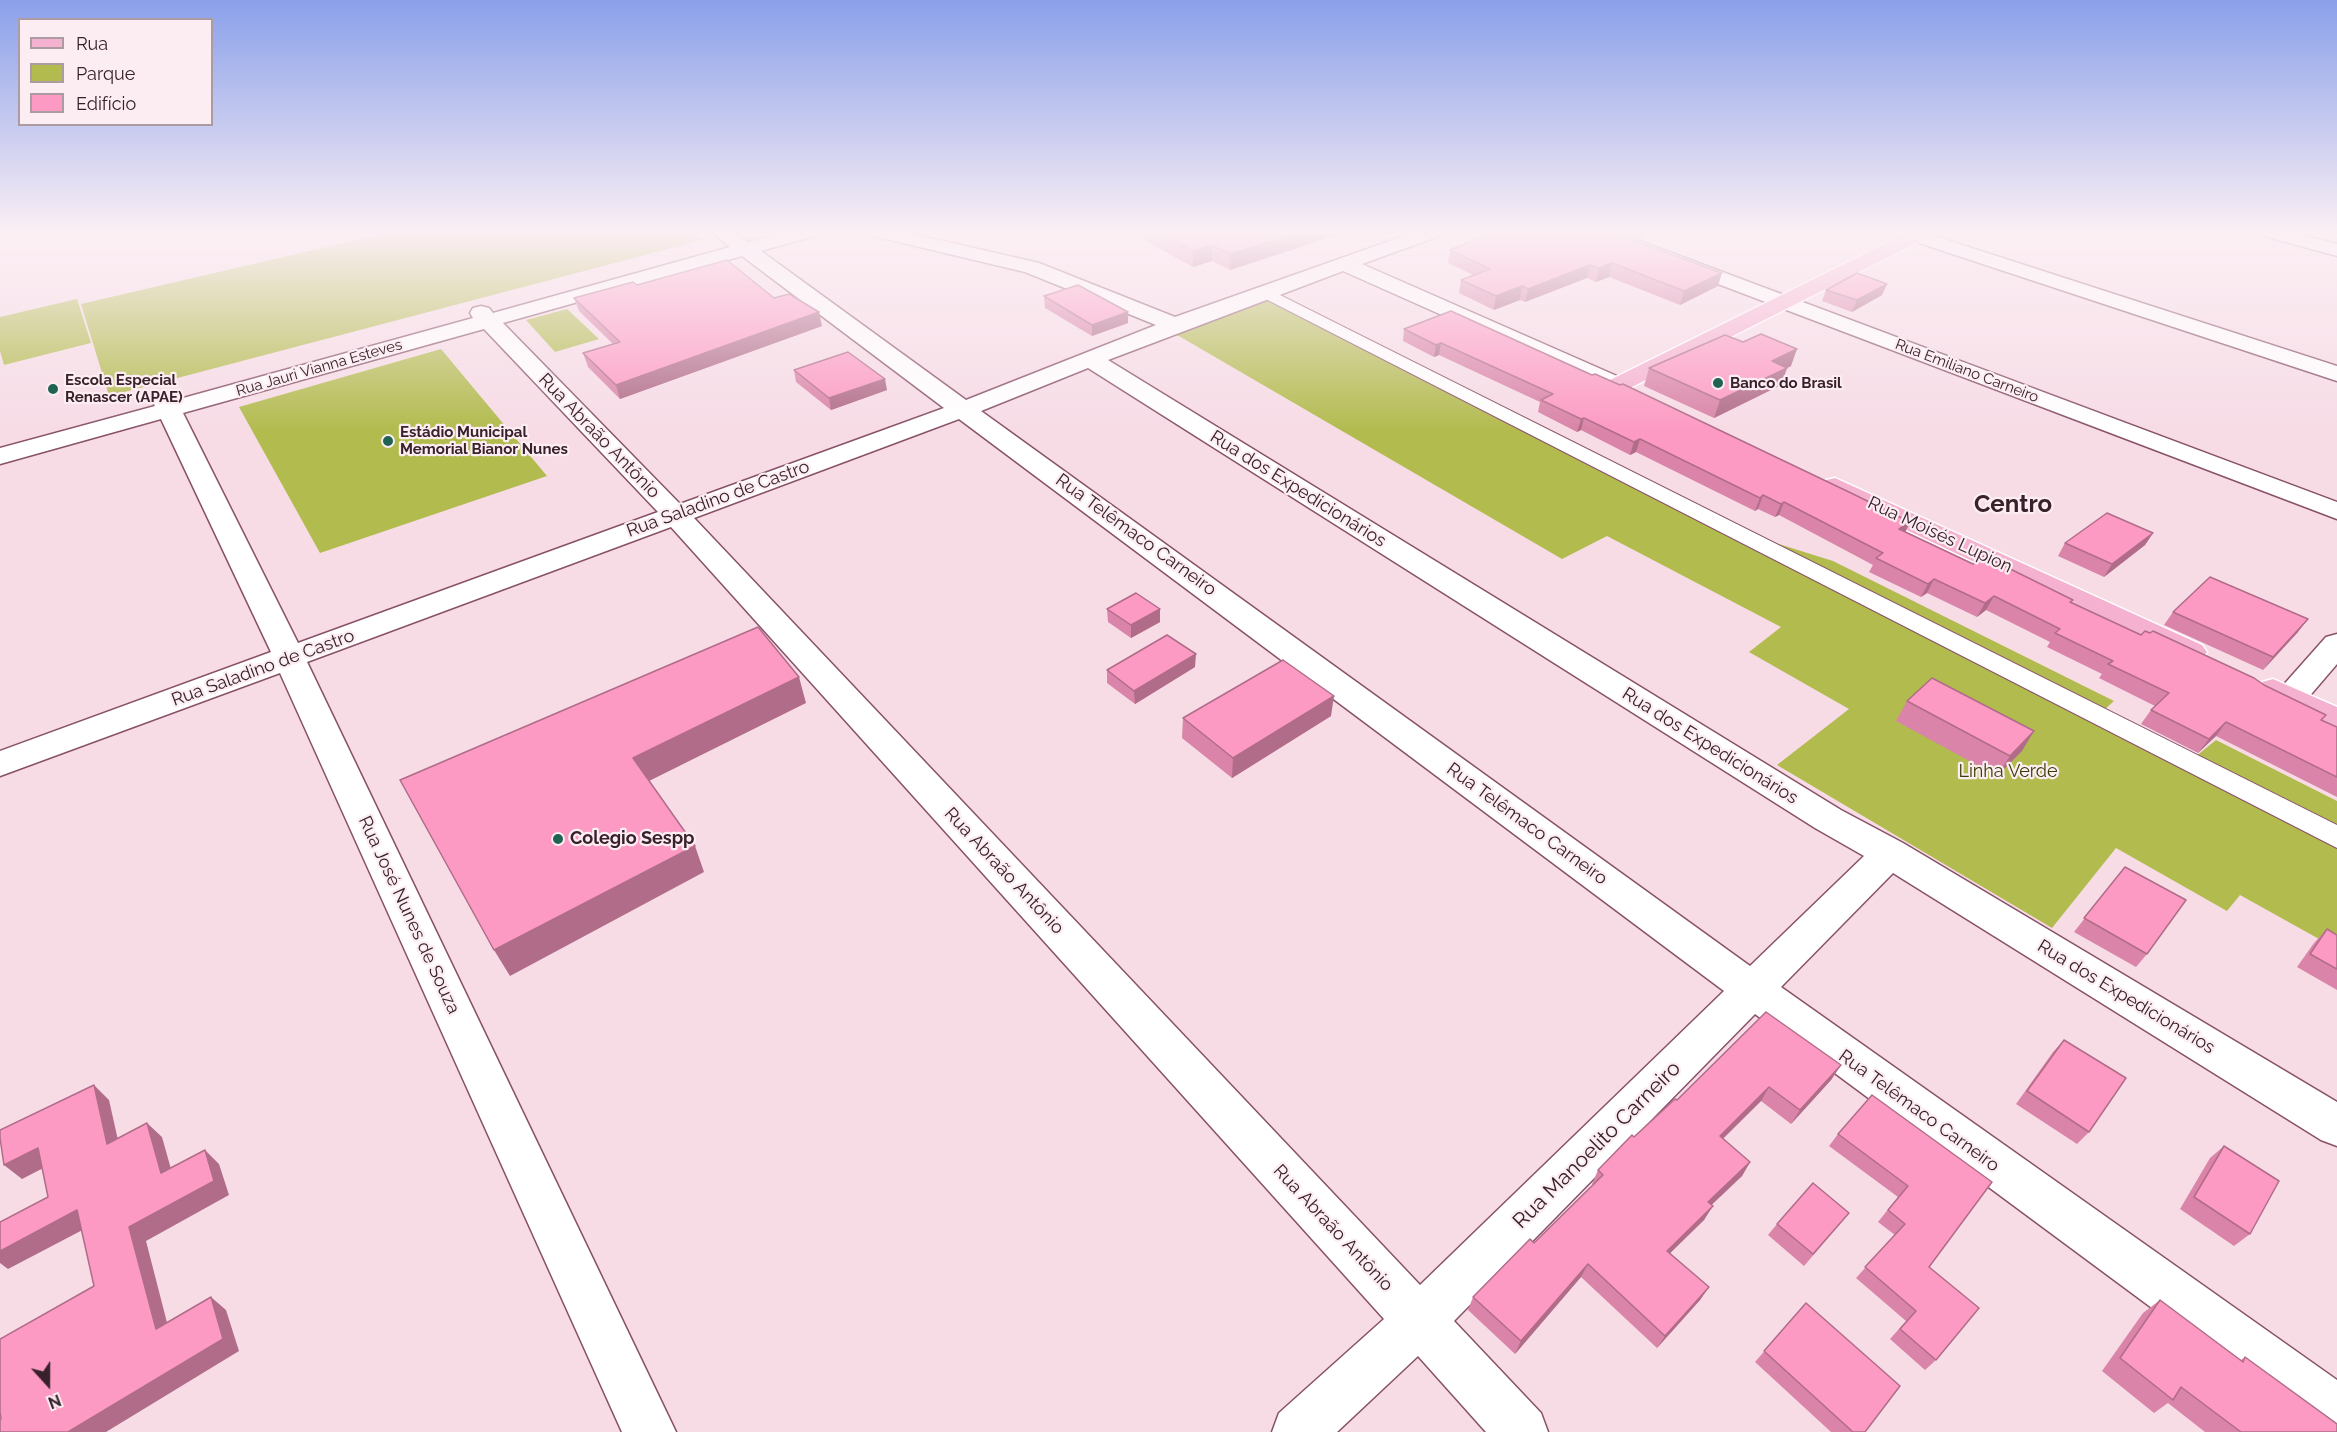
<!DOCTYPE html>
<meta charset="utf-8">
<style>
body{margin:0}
#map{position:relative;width:2337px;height:1432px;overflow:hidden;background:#f7dce6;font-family:Raleway,sans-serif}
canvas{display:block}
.legend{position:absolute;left:18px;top:18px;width:195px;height:108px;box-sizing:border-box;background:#fbedf2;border:2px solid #ad9ba2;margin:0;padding:8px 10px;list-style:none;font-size:18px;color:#39212b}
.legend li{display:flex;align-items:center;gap:12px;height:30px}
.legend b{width:30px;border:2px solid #ad9ba2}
.north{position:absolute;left:18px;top:1354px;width:60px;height:60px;-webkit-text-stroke:4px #fbedf2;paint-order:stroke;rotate:159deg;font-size:16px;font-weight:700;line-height:24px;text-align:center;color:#39212b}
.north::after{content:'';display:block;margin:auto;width:21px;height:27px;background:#39212b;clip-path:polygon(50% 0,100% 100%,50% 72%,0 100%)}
</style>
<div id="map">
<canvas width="2337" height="1432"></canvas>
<ul class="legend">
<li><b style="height:8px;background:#f5b2d0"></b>Rua</li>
<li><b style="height:16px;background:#b2bb4e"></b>Parque</li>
<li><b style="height:16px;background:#fc9ac3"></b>Edifício</li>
</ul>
<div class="north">N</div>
</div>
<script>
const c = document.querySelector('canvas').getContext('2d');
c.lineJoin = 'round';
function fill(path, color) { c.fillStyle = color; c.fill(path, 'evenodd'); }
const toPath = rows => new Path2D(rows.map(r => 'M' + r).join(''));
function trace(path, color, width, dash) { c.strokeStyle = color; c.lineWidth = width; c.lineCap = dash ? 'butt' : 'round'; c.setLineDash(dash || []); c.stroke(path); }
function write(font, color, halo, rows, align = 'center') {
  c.font = font + ' Raleway,sans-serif'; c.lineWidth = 4.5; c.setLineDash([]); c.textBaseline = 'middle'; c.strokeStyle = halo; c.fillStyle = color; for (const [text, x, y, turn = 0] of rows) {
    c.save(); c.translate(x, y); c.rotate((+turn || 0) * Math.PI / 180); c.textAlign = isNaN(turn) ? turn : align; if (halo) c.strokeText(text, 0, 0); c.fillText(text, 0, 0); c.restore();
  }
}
const green = toPath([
 [395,231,689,231,702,240,109,396,81,304],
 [1279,293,1753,536,1833,561,2114,701,2103,711,2195,757,2216,740,2337,801,2337,949,2240,895,2227,911,2116,848,2052,928,1777,765,1849,709,1749,652,1781,627,1607,536,1562,559,1172,332],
 [77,299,91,343,4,365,0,351,0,317],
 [567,309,599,339,555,352,526,320],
 [441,349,547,476,320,553,239,407]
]);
const pedestrian = toPath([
 [1264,287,2337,825,2337,848,1258,295,1256,292,1258,289,1264,287]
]);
const minor = toPath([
 [711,231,732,231,748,242,791,231,820,231,818,235,761,251,966,400,1156,325,1025,272,869,235,867,231,900,231,1039,263,1175,317,1418,231,1444,231,1442,235,1362,264,1626,380,1630,385,1626,390,1618,392,1610,390,1343,271,1108,360,1841,810,1903,843,2337,1102,2337,1146,2321,1140,1893,873,1781,987,2337,1380,2337,1432,2318,1431,1755,1014,1454,1321,1541,1413,1548,1432,1486,1432,1418,1356,1337,1432,1272,1432,1279,1413,1384,1319,671,527,307,662,676,1432,622,1432,280,673,0,776,0,751,271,652,161,419,0,464,0,448,155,406,152,400,155,395,164,393,173,395,176,400,473,318,470,313,473,308,481,306,489,308,493,313,730,247,711,231],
 [742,256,944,408,680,504,503,323,742,256],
 [484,329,658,512,298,643,183,413,484,329],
 [1088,368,1815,828,1864,856,1750,966,981,411,1088,368],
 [959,419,1724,991,1420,1285,694,518,959,419],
 [1586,231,1613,231,2337,502,2337,519,1589,235,1586,231],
 [1891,231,1920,231,1927,236,1924,240,1917,242,1894,235,1891,231],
 [2257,231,2288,231,2337,244,2337,256,2260,235,2257,231],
 [2337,634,2337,664,2301,706,2290,709,2279,706,2274,698,2279,690,2326,637,2337,634]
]);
const tertiary = toPath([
 [1919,231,2337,366,2337,381,1910,240,1907,236,1910,232,1919,231]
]);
const primary = toPath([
 [1911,231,1935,231,1932,235,1626,390,1618,392,1610,390,1606,385,1610,380,1911,231],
 [1835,478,2202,645,2207,652,2202,659,2191,662,2180,659,1826,492,1822,486,1826,480,1835,478],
 [2273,679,2337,707,2337,731,2262,698,2257,690,2262,682,2273,679]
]);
const wall = toPath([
 [1127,231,1349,231,1230,270,1212,261,1193,267],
 [1499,231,1718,286,1680,305,1609,277,1596,282,1587,278,1525,302,1520,300,1494,310,1459,293,1461,280,1473,275,1448,263,1450,250],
 [1618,231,1654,231,1637,238],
 [1887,284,1882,295,1852,312,1822,301,1826,290],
 [637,285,774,298,822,326,620,399,588,367,583,353,613,344,579,311,574,298],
 [1044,296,1128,312,1128,323,1092,336,1045,308],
 [1451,311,1906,532,1973,564,2071,603,2141,635,2264,685,2322,720,2337,727,2337,797,2216,736,2198,753,2141,724,2151,710,2155,706,2099,678,2102,674,2047,647,2050,642,1986,610,1977,617,1927,593,1921,597,1869,572,1873,565,1779,515,1775,517,1758,509,1755,511,1636,452,1630,455,1581,430,1577,432,1538,412,1540,402,1439,355,1434,357,1403,341,1404,329],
 [1791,366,1787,368,1781,385,1714,418,1644,386,1649,368],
 [794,370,887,390,831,410,796,382],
 [2153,533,2145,545,2104,577,2058,556,2065,543],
 [1107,609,1160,609,1160,622,1131,638,1108,622],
 [2173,612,2298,632,2263,670,2164,625],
 [1195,667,1135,704,1107,683,1107,670],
 [1907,701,2022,751,1997,776,1896,721],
 [1331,716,1232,778,1182,738,1183,718],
 [2125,867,2147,954,2136,967,2074,932],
 [2327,929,2337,935,2337,990,2297,967,2314,943],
 [2064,1040,2089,1132,2077,1144,2016,1104,2053,1052],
 [1841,1065,1831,1080,1791,1124,1761,1101,1723,1139,1750,1162,1742,1176,1711,1205,1704,1220,1670,1253,1709,1287,1700,1300,1657,1348,1581,1277,1515,1354,1468,1310,1473,1297,1534,1243,1593,1185,1592,1184,1598,1170,1634,1137,1677,1100],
 [1838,1134,1992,1182,1929,1267,1936,1360,1925,1370,1890,1339,1906,1321,1856,1278,1895,1235,1878,1222,1898,1197,1829,1146],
 [2224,1146,2250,1234,2234,1246,2180,1209,2210,1158],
 [1777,1224,1840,1224,1804,1266,1768,1235],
 [2160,1300,2241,1360,2245,1357,2337,1432,2205,1432,2168,1403,2154,1413,2102,1371,2143,1313],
 [1806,1303,1865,1432,1831,1432,1755,1362]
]);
const shadedWall = toPath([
 [1303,231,1349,231,1230,270,1230,254],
 [1639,231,1654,231,1637,238],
 [1212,245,1212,261,1193,267,1193,251],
 [1612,263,1609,277,1596,282,1599,268],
 [1590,265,1587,278,1525,302,1528,289],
 [1722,273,1718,286,1680,305,1684,291],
 [1887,284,1882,295,1852,312,1857,300],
 [1522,286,1520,300,1494,310,1496,296],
 [819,312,822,326,620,399,616,385],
 [1128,312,1128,323,1092,336,1092,325],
 [1441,343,1439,355,1434,357,1436,345],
 [1797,349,1791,366,1787,368,1781,385,1714,418,1720,400,1772,361],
 [885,379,887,390,831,410,829,398],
 [1584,418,1581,430,1577,432,1581,419],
 [1640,439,1636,452,1630,455,1634,442],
 [1763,495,1758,509,1755,511,1760,498],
 [1784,502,1779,515,1775,517,1781,504],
 [1910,522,1904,535,1899,529],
 [2153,533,2145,545,2104,577,2112,564],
 [1934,579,1927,593,1921,597,1928,584],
 [1994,596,1986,610,1977,617,1985,603],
 [1160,609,1160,622,1131,638,1131,625],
 [2308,619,2298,632,2263,670,2273,657],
 [1196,654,1195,667,1135,704,1134,691],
 [799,677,806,703,643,784,633,758],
 [1334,696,1331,716,1232,778,1233,758],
 [2226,722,2216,736,2198,753,2209,739],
 [2034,731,2022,751,1997,776,2010,756],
 [695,846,704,872,510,976,494,950],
 [1841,1065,1831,1080,1791,1124,1800,1110],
 [94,1085,109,1100,122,1158,107,1144],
 [1769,1087,1761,1101,1711,1150,1720,1136],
 [147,1123,162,1137,176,1187,161,1173],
 [38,1148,55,1162,22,1179,4,1165],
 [205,1150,219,1164,229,1195,146,1241,172,1342,156,1329,129,1227],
 [1750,1162,1742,1176,1700,1216,1708,1202],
 [1713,1206,1704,1220,1659,1264,1667,1251],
 [77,1210,94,1224,8,1269,0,1263,0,1251],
 [1588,1264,1581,1277,1515,1354,1521,1341],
 [1709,1287,1700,1300,1657,1348,1665,1336],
 [211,1297,226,1310,239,1351,106,1432,68,1432]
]);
const building = toPath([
 [1155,231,1303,231,1230,254,1212,245,1193,251,1155,231],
 [1499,231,1608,231,1722,273,1684,291,1612,263,1599,268,1590,265,1528,289,1522,286,1496,296,1461,280,1490,269,1450,250,1478,238,1499,231],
 [727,260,774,298,789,294,819,312,616,385,583,353,620,342,574,298,633,282,637,285,727,260],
 [1857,273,1887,284,1857,300,1826,290,1857,273],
 [1078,285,1128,312,1092,325,1044,296,1078,285],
 [1451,311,1592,375,1595,374,1620,385,1623,384,1851,493,1910,522,1899,529,1973,564,1984,556,2073,600,2070,602,2141,635,2145,631,2150,633,2153,631,2254,678,2264,685,2326,715,2321,720,2337,727,2337,777,2226,722,2209,739,2151,710,2169,693,2108,664,2113,661,2055,633,2060,629,1994,596,1985,603,1934,579,1928,584,1876,558,1883,553,1784,502,1781,504,1763,495,1760,498,1640,439,1634,442,1584,418,1581,419,1541,400,1553,394,1441,343,1436,345,1404,329,1451,311],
 [1761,334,1797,349,1772,361,1787,368,1720,400,1649,368,1725,335,1743,342,1761,334],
 [848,352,885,379,829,398,794,370,848,352],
 [2107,513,2153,533,2112,564,2065,543,2107,513],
 [2210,577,2308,619,2273,657,2173,612,2210,577],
 [1136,593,1160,609,1131,625,1107,609,1136,593],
 [758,627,799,677,633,758,695,846,494,950,400,780,758,627],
 [1167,635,1196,654,1134,691,1107,670,1167,635],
 [1283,660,1334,696,1233,758,1183,718,1283,660],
 [1932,678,2034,731,2010,756,1907,701,1932,678],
 [2125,867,2186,900,2147,954,2084,918,2125,867],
 [2327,929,2337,935,2337,969,2310,954,2327,929],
 [1766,1012,1841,1065,1800,1110,1769,1087,1720,1136,1750,1162,1708,1202,1713,1206,1667,1251,1709,1287,1665,1336,1588,1264,1521,1341,1473,1297,1530,1239,1534,1243,1603,1175,1598,1170,1632,1135,1634,1137,1675,1099,1677,1100,1766,1012],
 [2064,1040,2126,1078,2089,1132,2027,1091,2064,1040],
 [94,1085,107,1144,147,1123,161,1173,205,1150,214,1181,129,1227,156,1329,211,1297,223,1339,68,1432,0,1432,0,1420,1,1419,0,1412,0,1339,94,1286,77,1210,0,1251,0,1222,48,1197,38,1148,4,1165,0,1138,0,1130,94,1085],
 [1872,1095,1992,1182,1929,1267,1979,1308,1936,1360,1900,1329,1916,1311,1865,1267,1905,1224,1888,1210,1908,1186,1838,1134,1872,1095],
 [2224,1146,2279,1181,2250,1234,2194,1197,2224,1146],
 [1813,1183,1849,1213,1813,1254,1777,1224,1813,1183],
 [2160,1300,2243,1362,2245,1357,2337,1424,2337,1432,2241,1432,2181,1387,2173,1400,2120,1358,2160,1300],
 [1806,1303,1900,1386,1865,1432,1853,1432,1764,1351,1806,1303]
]);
const markers = [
 [1718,383,6,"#206352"],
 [53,389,6,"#206352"],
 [388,441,6,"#206352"],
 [558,839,6,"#206352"]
];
const farStreetnames = [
 ["Rua Jauri Vianna Esteves",319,368,-16],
 ["Rua Emiliano Carneiro",1967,371,21]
];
const farPoinames = [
 ["Escola Especial",65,380],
 ["Renascer (APAE)",65,397],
 ["Banco do Brasil",1730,383],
 ["Estádio Municipal",400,432],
 ["Memorial Bianor Nunes",400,449]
];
const streetNames = [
 ["Rua Abraão Antônio",599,436,46],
 ["Rua dos Expedicionários",1298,489,32],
 ["Rua Saladino de Castro",718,499,-20],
 ["Rua Telêmaco Carneiro",1136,535,36],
 ["Rua Moisés Lupion",1940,535,25],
 ["Rua Saladino de Castro",263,668,-20],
 ["Rua dos Expedicionários",1710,746,32],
 ["Rua Telêmaco Carneiro",1527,824,36],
 ["Rua Abraão Antônio",1004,871,47],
 ["Rua José Nunes de Souza",409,915,65],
 ["Rua dos Expedicionários",2126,997,31],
 ["Rua Telêmaco Carneiro",1919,1111,36],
 ["Rua Abraão Antônio",1333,1228,47]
];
const parkNames = [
 ["Linha Verde",2008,772]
];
const poiNames = [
 ["Colegio Sespp",570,839]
];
const nearStreetnames = [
 ["Rua Manoelito Carneiro",1597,1145,-45]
];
const districtNames = [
 ["Centro",2013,505]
];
fill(green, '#b2bb4e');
trace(pedestrian, '#885168', 2);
trace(minor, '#885168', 3);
trace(tertiary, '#885168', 3);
trace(primary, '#fff', 3);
fill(pedestrian, '#fff');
fill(minor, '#fff');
fill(tertiary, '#fff');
fill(primary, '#f5b2d0');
fill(wall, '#d984a8');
fill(shadedWall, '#b06c88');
fill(building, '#fc9ac3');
trace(building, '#b06c88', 1.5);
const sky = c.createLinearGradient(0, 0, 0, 431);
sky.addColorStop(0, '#8aa0ea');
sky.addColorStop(0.54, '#fbeff4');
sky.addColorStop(1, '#fbeff400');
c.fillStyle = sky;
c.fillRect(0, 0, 2337, 431);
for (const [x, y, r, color] of markers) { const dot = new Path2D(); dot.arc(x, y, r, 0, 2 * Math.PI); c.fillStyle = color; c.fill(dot); trace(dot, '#fbedf2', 2); }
write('15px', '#39212b', '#fbedf2', farStreetnames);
write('bold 15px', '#39212b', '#fbedf2', farPoinames, 'left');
write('18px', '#39212b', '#fbedf2', streetNames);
write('18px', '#3a3e04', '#fbedf2', parkNames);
write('bold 18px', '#39212b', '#fbedf2', poiNames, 'left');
write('21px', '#39212b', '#fbedf2', nearStreetnames);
write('bold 24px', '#39212b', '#fbedf2', districtNames);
</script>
